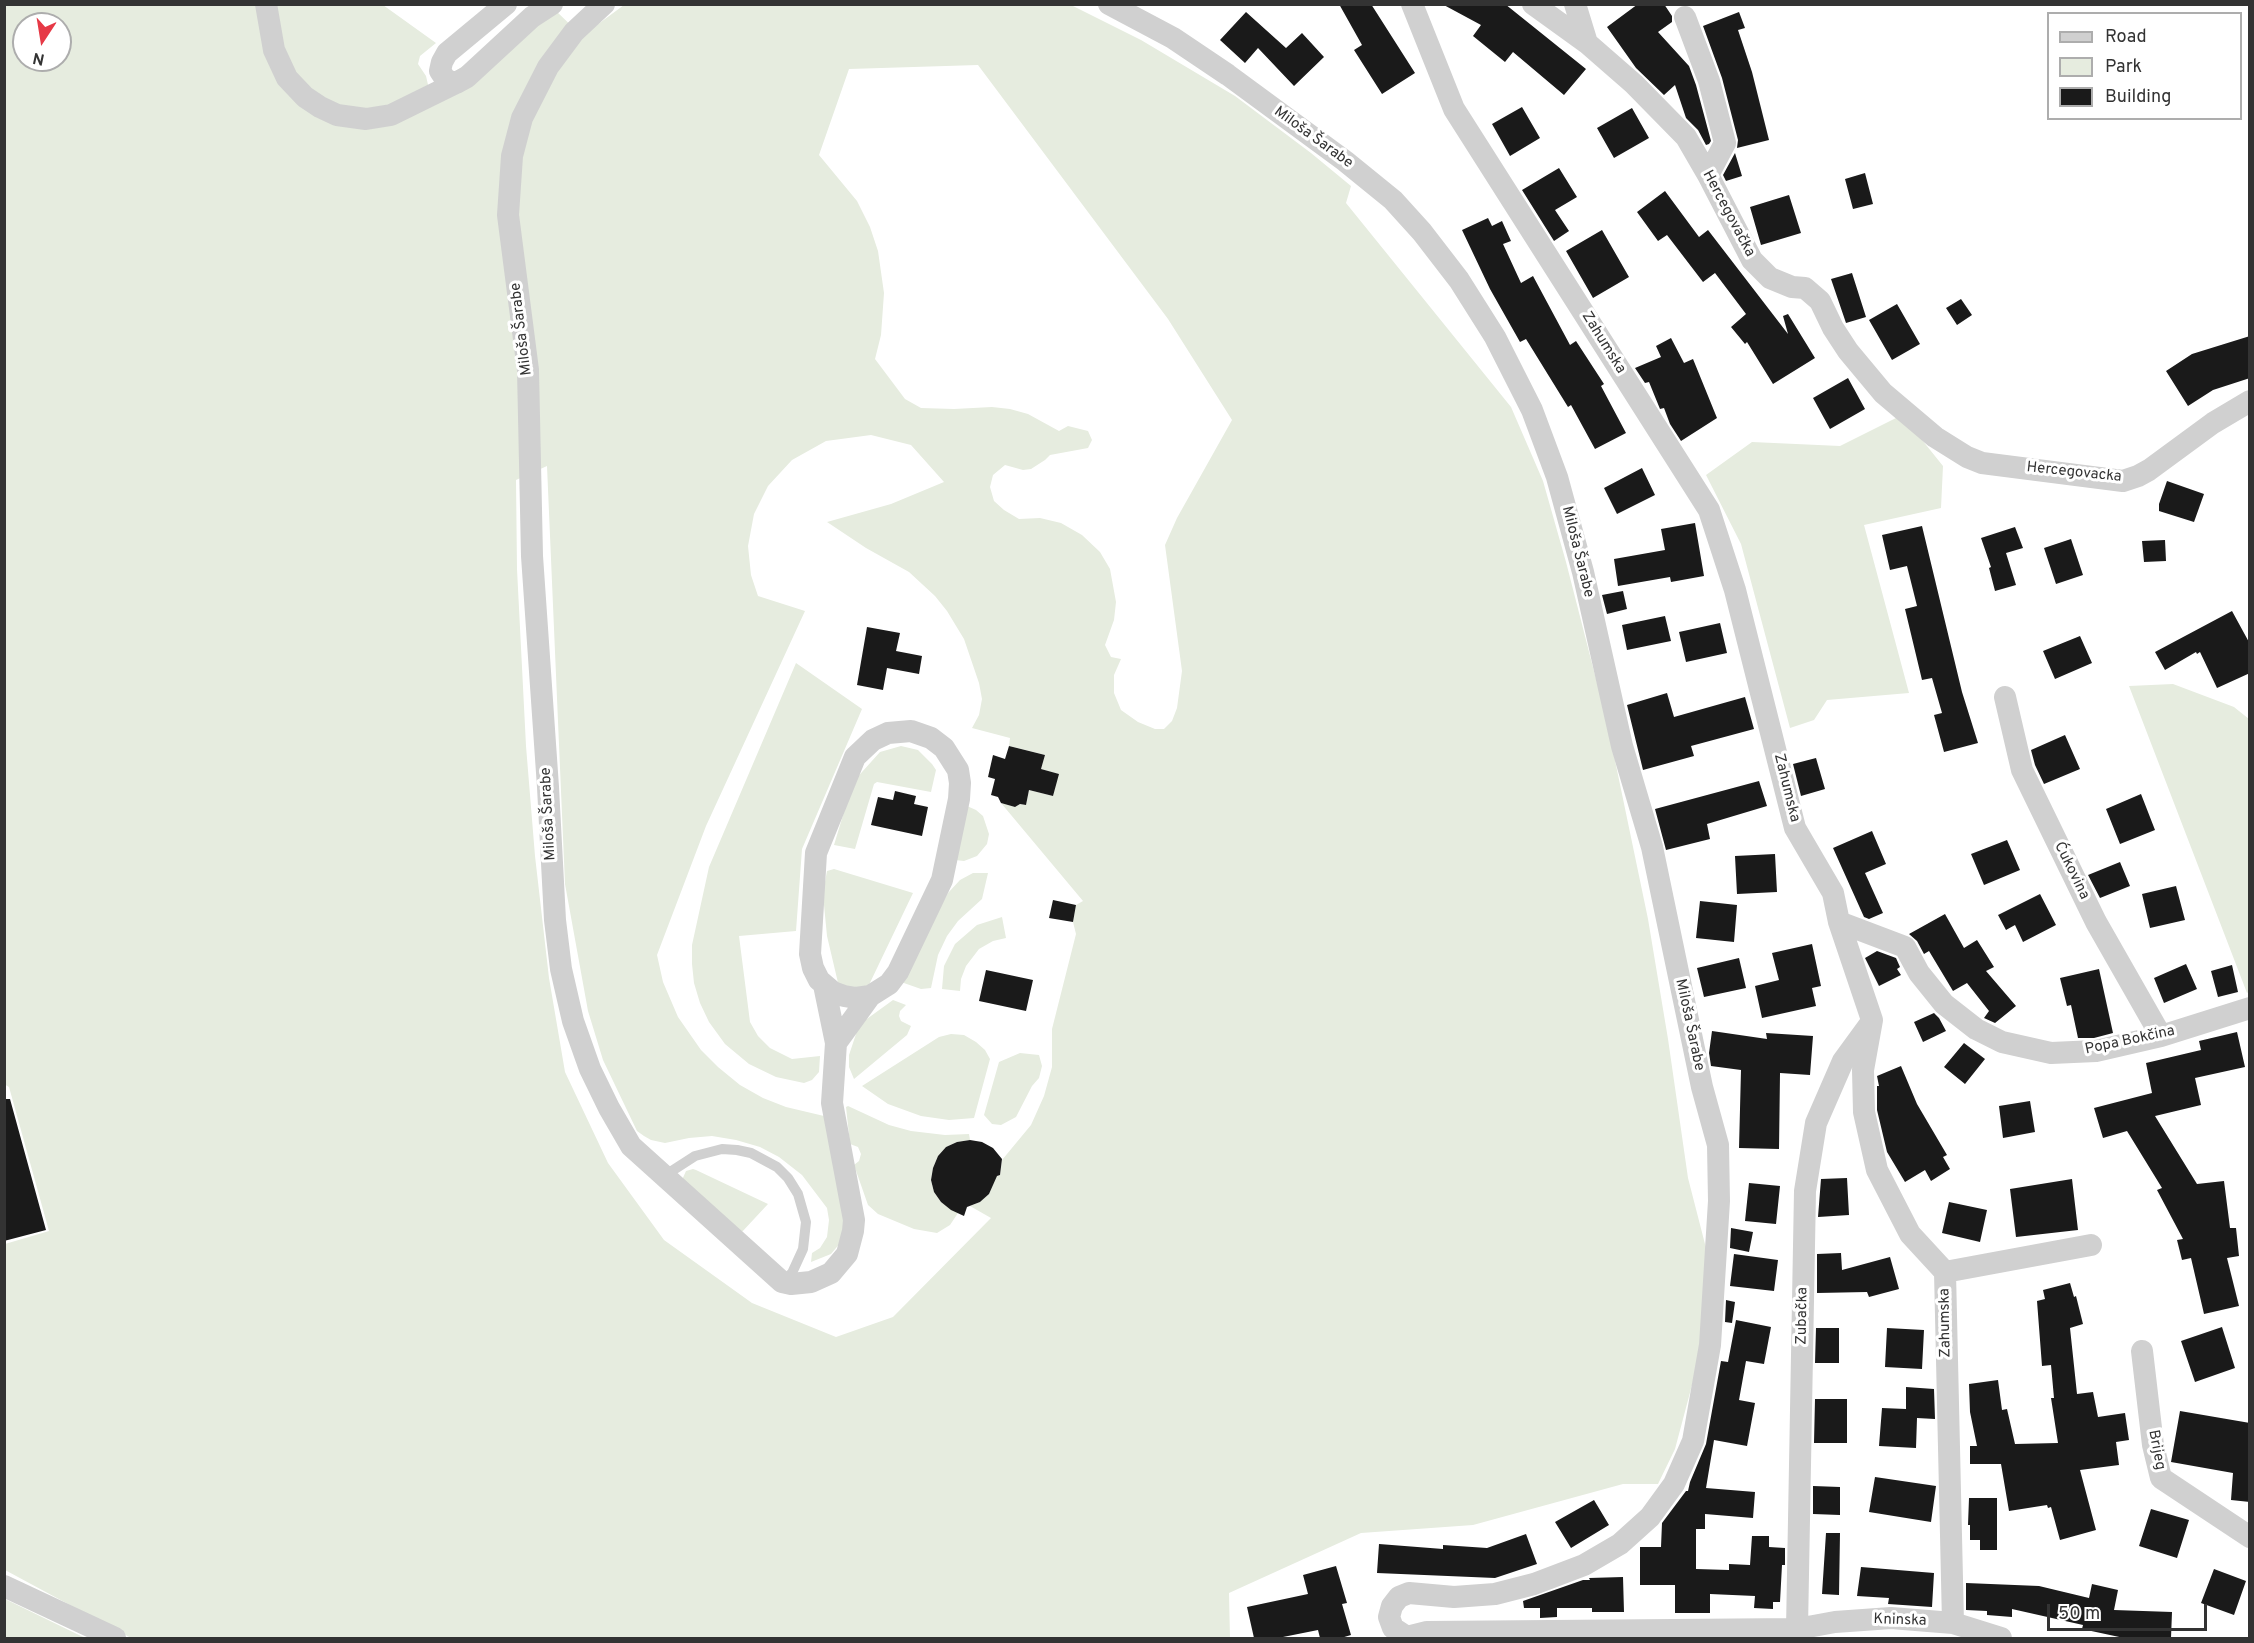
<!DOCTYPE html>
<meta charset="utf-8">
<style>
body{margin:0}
#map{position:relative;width:2254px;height:1643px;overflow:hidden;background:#fff;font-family:Overpass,sans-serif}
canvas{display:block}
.frame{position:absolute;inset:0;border:6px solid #333;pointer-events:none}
.legend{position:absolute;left:2047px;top:12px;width:195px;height:108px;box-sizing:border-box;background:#fff;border:2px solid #adadad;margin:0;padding:8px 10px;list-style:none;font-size:18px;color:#333}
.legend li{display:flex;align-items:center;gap:12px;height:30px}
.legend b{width:30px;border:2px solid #adadad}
.north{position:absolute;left:12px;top:12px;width:60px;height:60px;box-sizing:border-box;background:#fff;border:2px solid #adadad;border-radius:50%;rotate:192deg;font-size:16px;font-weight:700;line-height:24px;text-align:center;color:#333}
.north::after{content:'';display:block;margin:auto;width:21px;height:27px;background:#e63946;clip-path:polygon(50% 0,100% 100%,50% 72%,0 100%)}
.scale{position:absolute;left:2047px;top:1604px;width:160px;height:27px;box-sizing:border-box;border:3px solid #333;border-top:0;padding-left:8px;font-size:18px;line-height:21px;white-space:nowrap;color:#333;-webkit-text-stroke:4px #fff;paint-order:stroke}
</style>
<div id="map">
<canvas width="2254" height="1643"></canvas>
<div class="frame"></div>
<ul class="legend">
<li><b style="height:8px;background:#d0d0d0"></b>Road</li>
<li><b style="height:16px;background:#e6ecdf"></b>Park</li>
<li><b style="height:16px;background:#1a1a1a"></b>Building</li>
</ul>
<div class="north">N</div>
<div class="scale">50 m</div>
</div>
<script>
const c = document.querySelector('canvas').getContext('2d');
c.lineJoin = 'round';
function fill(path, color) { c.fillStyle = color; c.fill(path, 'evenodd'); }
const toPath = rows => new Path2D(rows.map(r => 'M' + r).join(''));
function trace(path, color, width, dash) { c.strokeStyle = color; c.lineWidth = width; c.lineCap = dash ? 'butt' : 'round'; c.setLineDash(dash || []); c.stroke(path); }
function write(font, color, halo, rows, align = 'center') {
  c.font = font + ' Overpass,sans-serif'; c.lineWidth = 6; c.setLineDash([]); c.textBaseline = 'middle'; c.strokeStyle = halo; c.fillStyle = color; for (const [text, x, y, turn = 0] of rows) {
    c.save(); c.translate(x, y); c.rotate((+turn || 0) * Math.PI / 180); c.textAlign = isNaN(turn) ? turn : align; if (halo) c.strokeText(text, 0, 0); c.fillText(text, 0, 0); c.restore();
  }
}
const green = toPath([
 [4,5,263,5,285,80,368,126,554,9,582,36,624,5,1071,5,1141,40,1235,96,1311,153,1351,186,1346,203,1511,407,1543,481,1566,562,1607,722,1648,919,1668,1039,1688,1178,1706,1248,1700,1355,1675,1449,1658,1484,1623,1484,1473,1525,1361,1533,1229,1593,1230,1638,131,1638,5,1570,5,1244,49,1231,9,1087,4,1084],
 [24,24,60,24,60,60,24,60],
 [978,65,1168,319,1232,420,1177,518,1165,545,1182,671,1177,708,1172,721,1164,729,1155,729,1138,722,1121,710,1114,693,1114,675,1121,659,1111,657,1105,645,1114,620,1116,602,1110,569,1100,552,1082,535,1061,523,1040,518,1019,519,1004,510,994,501,990,487,993,475,1005,465,1023,470,1031,469,1045,460,1050,455,1088,448,1092,440,1088,431,1068,426,1059,431,1028,414,1010,409,992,407,954,409,921,408,905,399,875,359,881,335,884,293,878,251,870,227,857,201,819,155,849,69],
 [871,435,911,445,944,482,891,504,827,522,866,548,909,572,935,596,947,611,964,639,979,683,982,699,979,715,972,728,1010,738,1009,746,1045,755,1041,769,1058,774,1053,796,1029,790,1026,805,1020,804,1015,807,1001,803,1083,901,1076,905,1073,922,1076,934,1052,1029,1052,1067,1044,1096,1031,1125,1002,1160,1000,1175,996,1176,989,1194,980,1202,970,1206,991,1218,893,1317,836,1337,752,1303,664,1240,608,1163,565,1072,549,978,535,856,526,746,517,569,516,480,547,466,565,884,588,1011,603,1060,637,1131,644,1136,651,1140,665,1143,689,1138,712,1136,736,1140,760,1147,779,1157,802,1175,827,1208,829,1220,827,1237,820,1248,812,1253,811,1262,831,1254,841,1242,847,1212,824,1116,786,1107,763,1098,740,1085,718,1067,701,1050,678,1017,663,982,657,955,706,826,805,611,758,596,751,575,748,546,754,514,768,486,792,460,826,441],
 [269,5,383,5,436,43,420,56,418,64,426,76,429,89,422,96,352,115,290,77],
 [1902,415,1943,466,1941,508,1864,525,1909,693,1827,700,1814,720,1790,728,1741,544,1706,475,1752,442,1840,446],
 [796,663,862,709,802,849,796,931,739,936,750,1022,758,1036,770,1048,792,1059,820,1056,819,1072,812,1080,804,1083,776,1077,749,1064,725,1044,709,1022,700,1003,694,983,692,964,692,945,709,867],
 [2173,684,2234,707,2249,719,2250,991,2247,993,2129,686],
 [901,746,918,750,932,764,936,770,931,792,877,782,874,784,855,849,834,845,853,782,880,752],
 [967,806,976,810,983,816,989,834,987,844,977,856,964,861,955,860],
 [834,869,913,893,867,989,839,987,827,936,824,905,824,887,827,871],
 [973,873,988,873,982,899,958,921,947,936,938,955,931,988,921,989,901,982,948,893,960,880],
 [1002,917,1006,938,993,941,979,949,966,966,961,979,960,991,942,989,944,966,955,944,977,925],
 [893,1000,906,1005,900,1011,899,1016,901,1021,911,1026,907,1035,854,1079,849,1067,849,1055,857,1031,864,1021],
 [951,1034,964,1035,976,1042,985,1050,990,1059,974,1118,949,1120,921,1116,888,1104,862,1086,939,1037],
 [1020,1053,1039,1055,1042,1066,1039,1078,1032,1086,1016,1117,1001,1125,992,1124,984,1115,999,1062],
 [848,1106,889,1125,911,1131,945,1135,969,1134,970,1140,957,1142,946,1147,938,1156,933,1168,931,1180,934,1192,941,1202,958,1213,950,1225,937,1233,914,1229,878,1214,868,1205,854,1165,859,1161,861,1154,858,1147,850,1144,846,1107],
 [693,1169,696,1170,768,1204,741,1233,682,1180,686,1171],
 [5,1599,81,1636,86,1638,5,1638]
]);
const building = toPath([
 [1339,4,1371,4,1415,73,1382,94,1354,50,1362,45],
 [1442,4,1505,4,1586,69,1564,95,1513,52,1505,62,1473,36,1481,25],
 [1638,4,1664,4,1672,16,1672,22,1658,32,1689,66,1696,85,1711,141,1709,144,1706,145,1698,130,1686,118,1675,85,1664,95,1636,68,1607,27],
 [1246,12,1286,48,1302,33,1324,57,1294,86,1258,48,1245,63,1220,40],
 [1739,12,1745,28,1738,30,1752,72,1769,140,1737,148,1738,140,1722,78,1703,26],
 [1522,107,1540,138,1510,156,1492,124],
 [1632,108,1649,138,1614,158,1597,128],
 [1735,153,1742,176,1726,181,1723,175],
 [1559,168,1577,197,1555,210,1569,231,1554,241,1522,190],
 [1865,173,1873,204,1853,209,1845,179],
 [1665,191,1699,237,1708,230,1788,334,1783,316,1788,314,1815,358,1773,384,1747,342,1745,344,1731,327,1746,314,1715,273,1703,282,1667,235,1658,241,1637,212],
 [1789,195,1801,233,1761,245,1750,207],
 [1488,218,1492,226,1502,221,1511,241,1503,244,1521,283,1533,276,1570,345,1576,341,1604,384,1601,386,1626,433,1595,449,1571,405,1568,407,1526,339,1520,342,1490,289,1462,230],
 [1602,230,1629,277,1593,298,1566,251],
 [1852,273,1866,317,1846,323,1831,279],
 [1961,299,1972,315,1957,325,1946,308],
 [1897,304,1920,344,1892,360,1869,320],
 [2250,336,2250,378,2213,390,2188,406,2166,371,2192,354],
 [1671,338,1684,363,1693,359,1717,418,1681,441,1670,424,1664,408,1660,409,1649,382,1645,383,1635,368,1661,357,1656,346],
 [1848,378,1865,409,1830,429,1813,398],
 [1642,468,1655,495,1617,514,1604,488],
 [2167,481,2204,494,2194,522,2159,511,2159,504],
 [1695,523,1704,576,1671,582,1670,577,1618,586,1614,559,1665,550,1661,529],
 [1922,526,1962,692,1978,743,1944,752,1934,715,1942,713,1932,678,1922,680,1905,609,1917,606,1907,566,1890,570,1882,535],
 [2015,527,2023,548,2006,553,2016,585,1995,591,1989,568,1991,567,1981,538],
 [2071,539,2083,575,2056,584,2044,548],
 [2165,540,2166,561,2144,562,2142,541],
 [1623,591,1627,609,1607,614,1602,595],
 [2232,611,2250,644,2250,673,2217,688,2200,652,2197,654,2196,652,2165,670,2155,652],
 [1665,616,1671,641,1627,650,1622,625],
 [1720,623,1727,653,1686,662,1679,632],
 [867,627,900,633,896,651,922,656,919,674,887,668,883,690,857,685],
 [2080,636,2092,663,2055,679,2043,651],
 [1667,693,1674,717,1745,697,1754,729,1691,746,1694,756,1643,770,1627,705],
 [2065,735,2080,769,2044,784,2035,765,2031,750],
 [1009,746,1045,755,1041,769,1059,774,1053,796,1029,790,1026,805,1020,804,1015,807,1001,803,998,797,991,795,995,779,988,777,993,755,1005,759],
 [1816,758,1825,789,1801,796,1793,764],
 [1759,781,1767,806,1707,824,1710,839,1666,850,1655,809],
 [895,791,916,796,914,804,928,807,922,836,871,825,878,797,893,800],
 [2141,794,2155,830,2120,844,2106,809],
 [1872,831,1886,864,1865,873,1883,913,1869,919,1864,917,1833,848],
 [2007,840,2020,870,1984,885,1971,854],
 [1775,854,1777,892,1737,894,1735,856],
 [2120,862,2130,886,2100,898,2088,875],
 [2176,886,2185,920,2150,928,2142,894],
 [2040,894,2056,925,2023,942,2015,925,2006,930,1998,915],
 [1053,900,1076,905,1073,922,1049,918],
 [1700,901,1737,905,1734,942,1696,938],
 [1945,914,1964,948,1977,940,1994,967,1986,971,2016,1006,1995,1023,1984,1018,1989,1011,1967,983,1953,991,1929,951,1924,954,1917,941,1909,934],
 [1812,944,1821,986,1812,988,1816,1006,1762,1018,1755,986,1779,980,1772,953],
 [1877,951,1896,958,1900,967,1897,969,1901,975,1879,986,1865,958],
 [1739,958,1746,988,1704,997,1697,968],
 [2186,964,2197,989,2164,1003,2154,978],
 [2232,965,2238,992,2218,997,2211,971],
 [2099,969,2113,1033,2094,1038,2078,1038,2071,1005,2067,1006,2060,978],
 [986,970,1033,980,1026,1011,979,1001],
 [1934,1013,1939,1018,1946,1031,1923,1042,1914,1022],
 [1712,1031,1767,1039,1766,1033,1813,1036,1810,1075,1780,1073,1779,1149,1739,1148,1741,1070,1711,1066,1709,1053],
 [2237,1032,2245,1067,2195,1078,2201,1105,2155,1116,2197,1184,2224,1181,2230,1228,2236,1228,2239,1256,2227,1258,2239,1306,2204,1314,2191,1258,2182,1260,2177,1240,2183,1239,2157,1190,2162,1188,2127,1131,2103,1138,2094,1108,2152,1093,2146,1063,2201,1050,2199,1041],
 [1964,1043,1985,1059,1965,1084,1944,1067],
 [1901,1066,1917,1104,1947,1155,1943,1157,1950,1169,1931,1181,1925,1170,1905,1182,1887,1152,1877,1110,1877,1086,1879,1086,1877,1076],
 [4,1099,10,1099,46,1230,4,1241],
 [2030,1101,2035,1132,2003,1138,1999,1106],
 [970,1140,982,1142,993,1148,1002,1159,1000,1175,997,1176,989,1194,980,1202,967,1207,964,1216,951,1210,941,1202,934,1192,931,1180,933,1168,938,1156,946,1147,957,1142],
 [1847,1178,1849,1215,1818,1217,1821,1179],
 [2072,1179,2078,1230,2016,1237,2010,1189],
 [1749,1183,1780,1186,1776,1224,1745,1221],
 [1949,1202,1987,1210,1980,1242,1942,1233],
 [1731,1228,1753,1232,1749,1252,1730,1248],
 [1841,1253,1842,1270,1890,1257,1899,1289,1869,1297,1867,1292,1817,1293,1817,1254],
 [1734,1254,1778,1260,1774,1291,1730,1286],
 [2070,1283,2074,1297,2076,1296,2083,1324,2070,1328,2077,1394,2093,1392,2098,1417,2125,1413,2129,1440,2116,1442,2119,1465,2080,1470,2096,1530,2060,1540,2051,1507,2048,1508,2047,1505,2009,1511,2001,1464,1970,1464,1970,1446,1977,1446,1970,1412,1969,1384,1998,1380,2002,1410,2007,1409,2015,1444,2058,1443,2051,1398,2054,1398,2051,1365,2042,1366,2037,1301,2045,1299,2043,1290],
 [1726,1300,1735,1302,1732,1323,1725,1322],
 [1736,1320,1771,1327,1764,1364,1746,1361,1739,1400,1755,1403,1747,1446,1714,1440,1706,1488,1755,1492,1753,1518,1705,1514,1705,1529,1696,1529,1696,1569,1729,1570,1729,1564,1750,1565,1752,1536,1769,1536,1769,1547,1785,1548,1785,1565,1782,1565,1780,1602,1773,1602,1773,1609,1754,1608,1755,1596,1710,1594,1710,1613,1675,1613,1675,1585,1640,1585,1640,1547,1661,1547,1662,1523,1686,1491,1688,1491,1690,1482,1706,1444,1721,1361,1728,1362],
 [2222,1327,2235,1368,2195,1382,2181,1341],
 [1816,1328,1839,1328,1839,1363,1815,1363],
 [1887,1328,1924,1330,1922,1369,1885,1367],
 [1906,1387,1934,1389,1935,1419,1917,1418,1916,1448,1879,1446,1882,1408,1906,1409],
 [1815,1399,1847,1399,1847,1443,1814,1443],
 [2180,1411,2250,1423,2250,1502,2231,1500,2233,1473,2171,1462],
 [1875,1477,1936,1486,1931,1522,1869,1512],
 [1813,1486,1840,1487,1840,1515,1813,1514],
 [1969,1498,1997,1498,1997,1550,1980,1550,1980,1540,1970,1540,1970,1525,1968,1525],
 [1594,1500,1609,1525,1571,1548,1555,1522],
 [2151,1509,2189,1520,2177,1558,2139,1546],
 [1826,1533,1840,1533,1839,1595,1822,1594],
 [1526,1534,1537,1564,1495,1578,1377,1573,1379,1544,1443,1549,1443,1545,1487,1548],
 [1336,1566,1347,1603,1342,1604,1351,1635,1341,1638,1320,1638,1318,1630,1278,1638,1254,1638,1247,1607,1308,1594,1303,1575],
 [1861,1567,1934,1573,1932,1607,1888,1604,1889,1598,1857,1596],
 [2214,1569,2246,1581,2234,1615,2201,1603],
 [1623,1577,1624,1612,1592,1612,1592,1608,1557,1608,1557,1617,1540,1618,1540,1608,1524,1608,1523,1601,1583,1580,1590,1580,1589,1578],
 [1966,1583,2039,1586,2089,1598,2092,1584,2118,1590,2114,1610,2172,1612,2171,1638,2124,1638,2082,1629,2083,1625,2012,1609,2012,1617,1987,1615,1987,1611,1966,1610]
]);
const service = toPath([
 [664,1176,695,1156,722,1149,737,1150,751,1153,777,1167,788,1178,798,1194,806,1222,803,1249,792,1273,782,1282]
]);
const minor = toPath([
 [266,4,274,50,287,78,305,97,320,107,337,115,366,119,391,115,456,83],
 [506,4,447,53,442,62,440,71,446,80,456,83,467,77,532,17,552,4],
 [604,4,574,32,548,67,522,118,512,156,508,215,528,370,532,556,548,787,555,920,561,969,573,1021,590,1069,609,1108,631,1146,782,1282,791,1284,811,1282,831,1273,847,1254,853,1231,854,1220,832,1103,836,1043,824,985],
 [1109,4,1173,38,1228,75,1345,161,1393,200,1422,232,1459,280,1495,337,1532,410,1557,477,1583,572,1622,746,1652,847,1702,1087,1718,1145,1719,1201,1710,1345,1693,1441,1674,1484,1650,1517,1620,1544,1584,1565,1534,1584,1495,1594,1454,1597,1409,1593,1399,1597,1392,1606,1389,1617,1393,1628,1407,1637,1427,1632,1797,1629,1835,1622,1891,1618,1953,1623,2001,1638],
 [1412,4,1454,109,1709,510,1735,590,1795,828,1833,893,1839,922,1872,1020,1863,1070,1864,1112,1877,1170,1910,1234,1945,1272,1953,1623],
 [1533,4,1587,43,1634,84,1686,137,1708,175,1752,260,1770,278,1792,287,1805,288,1820,301,1833,328,1848,351,1883,393,1935,437,1967,457,1982,463,2123,481,2138,476,2149,470,2213,423,2250,401],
 [1575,4,1587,43],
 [1685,17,1709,81,1725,143,1708,175],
 [2005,697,2022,770,2096,922,2161,1036],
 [911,731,931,738,944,748,958,770,960,783,959,799,942,880,898,972,889,984,870,996,856,998,844,996,833,992,819,980,813,968,810,954,816,853,855,757,873,740,888,733,911,731],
 [1839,922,1905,947,1919,973,1944,1004,1976,1029,2002,1042,2051,1053,2096,1051,2161,1036,2250,1008],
 [836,1043,870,996],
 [1945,1272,2091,1245],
 [2142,1351,2153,1445,2161,1478,2250,1537],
 [4,1586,115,1638],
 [1792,1638,1797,1629,1805,1191,1816,1123,1843,1061,1870,1024]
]);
const streetNames = [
 ["Miloša Šarabe",1313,138,36],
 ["Hercegovačka",1728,214,62],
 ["Miloša Šarabe",522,329,-97],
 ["Zahumska",1603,343,58],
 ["Hercegovacka",2074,473,6],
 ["Miloša Šarabe",1577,552,76],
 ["Zahumska",1786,788,76],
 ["Miloša Šarabe",549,814,-93],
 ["Ćukovina",2071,871,64],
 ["Miloša Šarabe",1689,1025,78],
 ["Popa Bokčina",2130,1041,-12],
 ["Zubačka",1803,1316,-89],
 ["Zahumska",1946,1323,-91],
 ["Brijeg",2156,1450,79],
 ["Kninska",1900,1621,2]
];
fill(green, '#e6ecdf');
fill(building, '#1a1a1a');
trace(service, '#d0d0d0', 10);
trace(minor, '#d0d0d0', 22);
write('15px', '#333', '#fff', streetNames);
</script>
